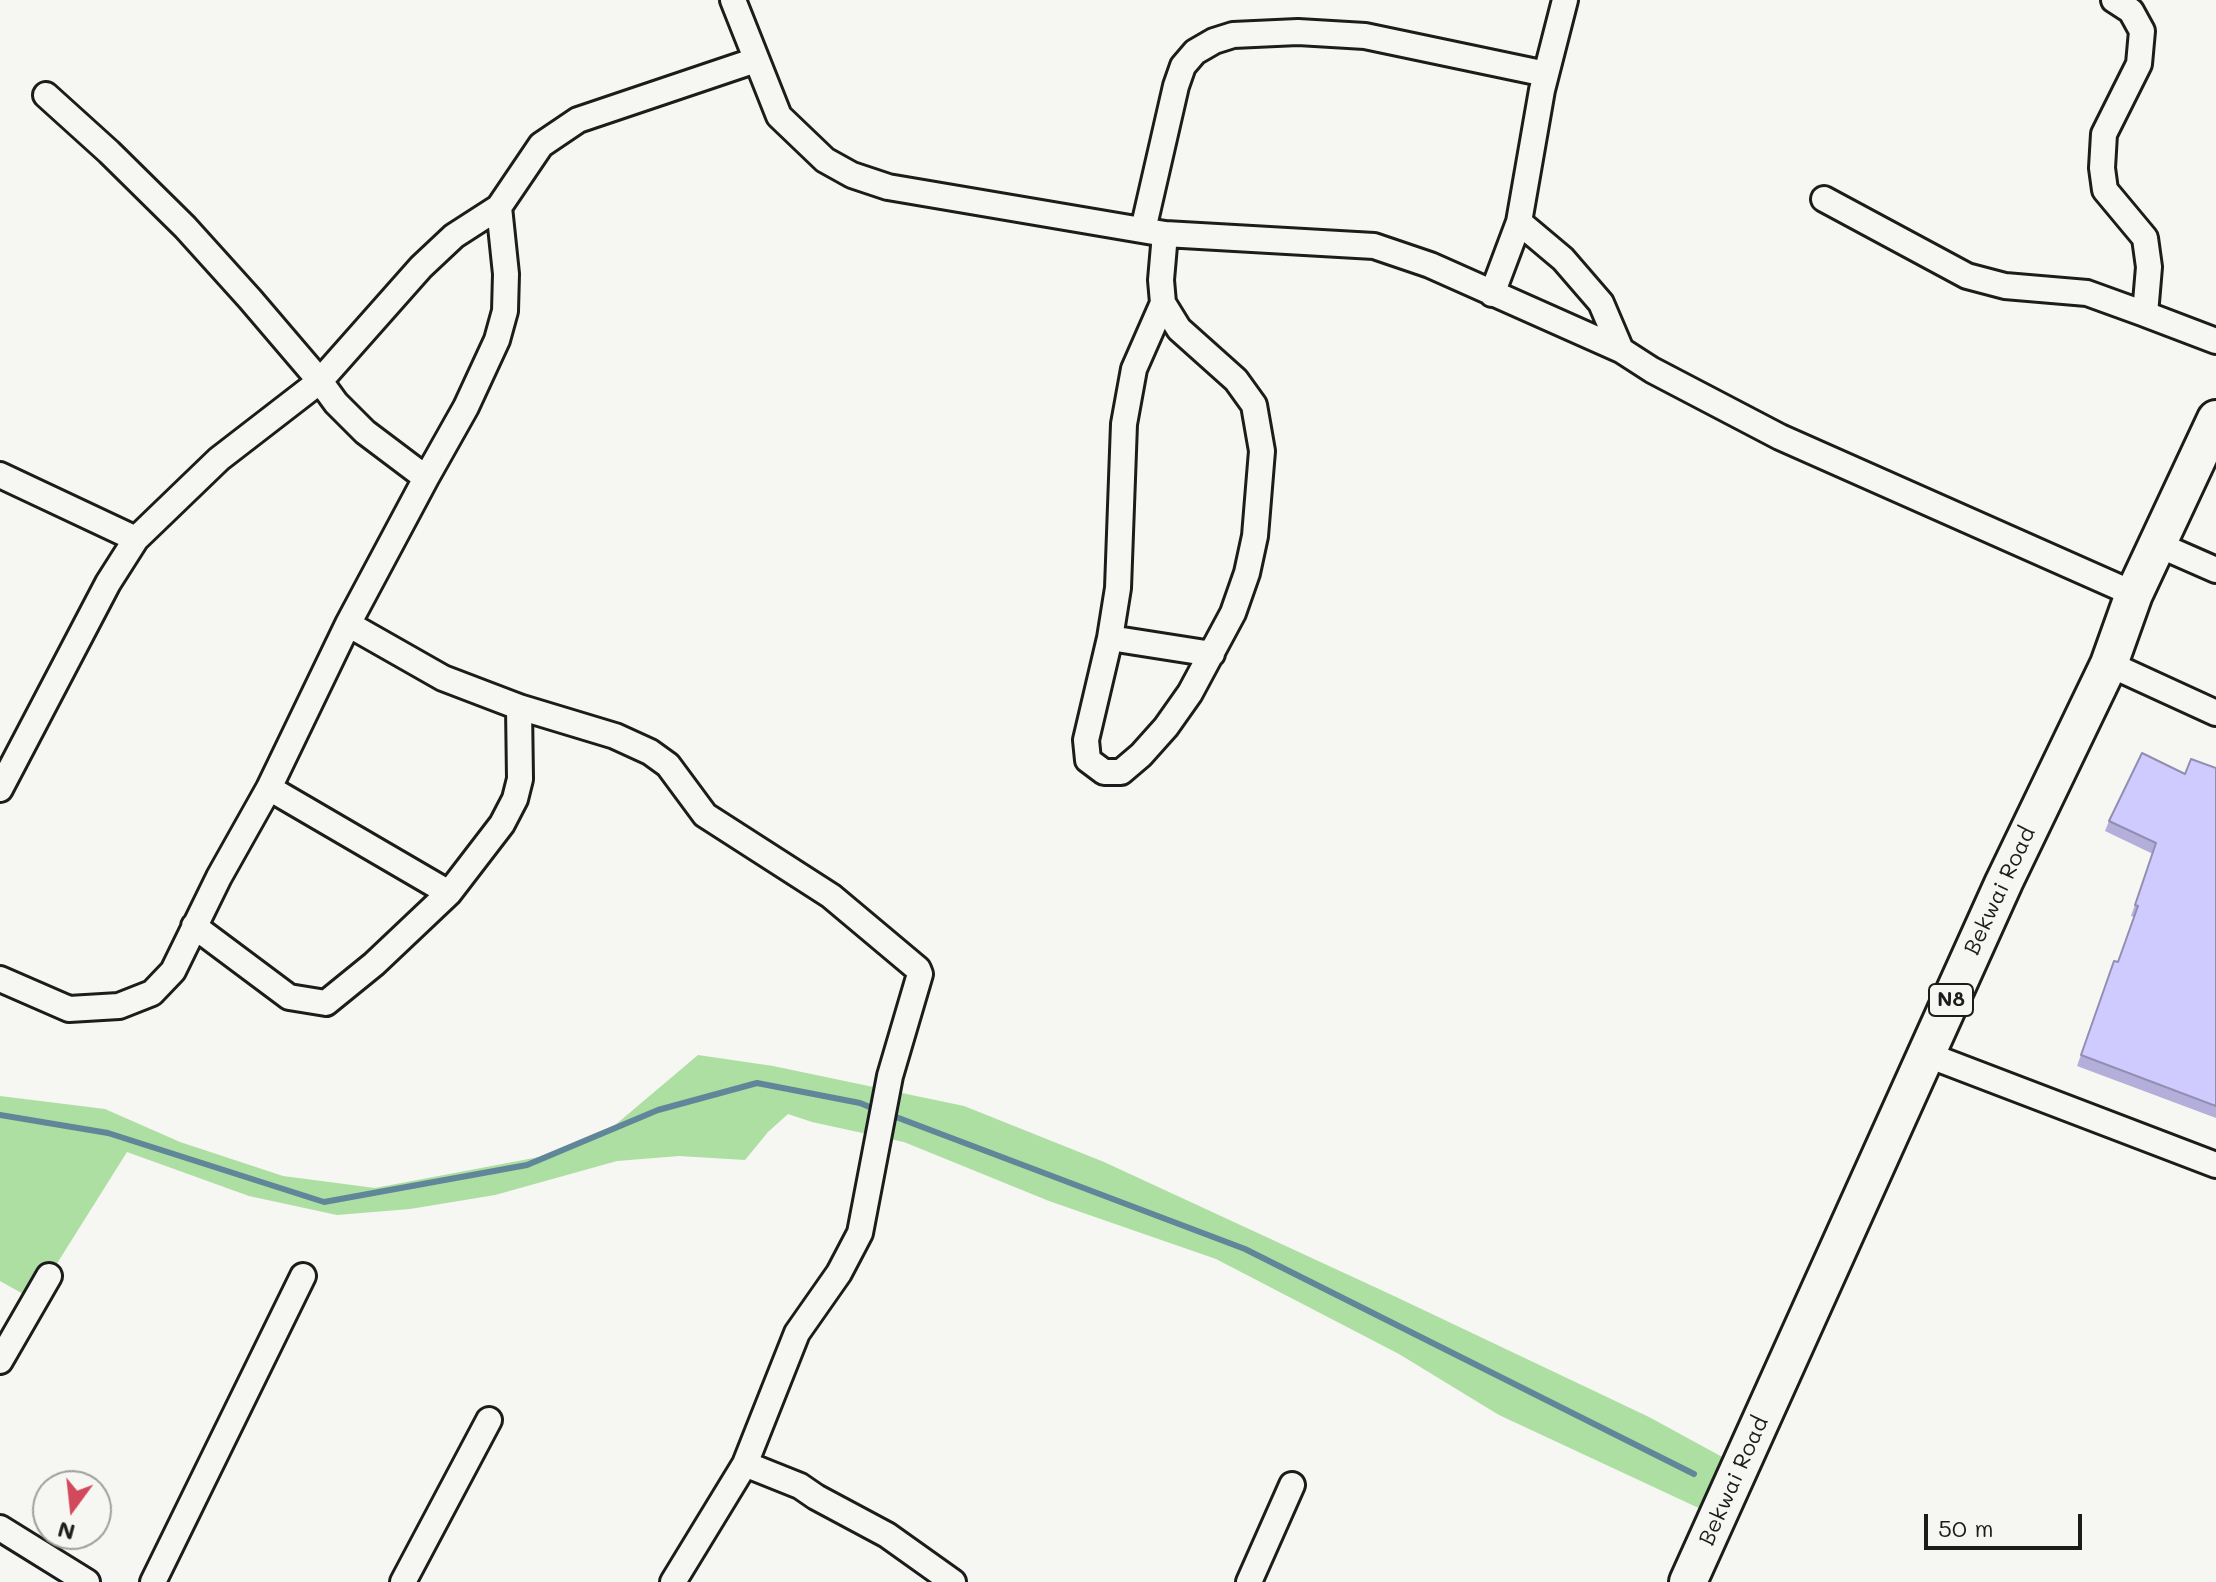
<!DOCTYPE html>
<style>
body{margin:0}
#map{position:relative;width:2216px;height:1582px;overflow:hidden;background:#f6f6f2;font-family:Mali,sans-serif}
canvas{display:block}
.north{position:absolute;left:32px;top:1470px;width:80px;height:80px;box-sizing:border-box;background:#f6f6f2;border:2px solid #9f9f9c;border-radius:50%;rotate:195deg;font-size:22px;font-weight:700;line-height:32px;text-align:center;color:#1c1c1c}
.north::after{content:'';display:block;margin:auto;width:28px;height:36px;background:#d1495b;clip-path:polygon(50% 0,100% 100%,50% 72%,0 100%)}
.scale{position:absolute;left:1924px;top:1514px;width:158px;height:36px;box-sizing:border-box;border:4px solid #1c1c1c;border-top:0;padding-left:10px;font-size:24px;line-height:28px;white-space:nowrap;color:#1c1c1c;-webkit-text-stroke:6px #f6f6f2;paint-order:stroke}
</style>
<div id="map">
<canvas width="2216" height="1582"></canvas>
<div class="north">N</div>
<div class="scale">50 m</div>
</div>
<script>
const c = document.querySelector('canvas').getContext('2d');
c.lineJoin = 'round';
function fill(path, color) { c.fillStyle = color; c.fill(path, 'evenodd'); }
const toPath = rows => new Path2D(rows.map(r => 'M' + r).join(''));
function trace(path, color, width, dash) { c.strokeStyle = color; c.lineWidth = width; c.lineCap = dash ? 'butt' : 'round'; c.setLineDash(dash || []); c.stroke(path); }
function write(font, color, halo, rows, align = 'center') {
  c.font = font + ' Mali,sans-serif'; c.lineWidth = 6; c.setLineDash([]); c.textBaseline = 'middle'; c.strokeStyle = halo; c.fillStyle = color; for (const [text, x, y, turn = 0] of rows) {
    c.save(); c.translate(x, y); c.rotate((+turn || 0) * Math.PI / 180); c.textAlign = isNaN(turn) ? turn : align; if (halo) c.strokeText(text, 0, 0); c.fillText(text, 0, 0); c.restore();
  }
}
const green = toPath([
 [698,1055,773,1066,964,1106,1104,1162,1394,1296,1649,1417,1726,1459,1703,1510,1499,1415,1399,1354,1216,1259,1049,1201,904,1142,812,1122,788,1114,768,1132,745,1160,679,1156,617,1161,495,1195,410,1209,337,1215,249,1196,127,1152,34,1300,0,1281,0,1096,105,1109,180,1142,283,1176,375,1188,555,1154,614,1126]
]);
const stream = toPath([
 [888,1114,1245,1249,1694,1474],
 [0,1115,108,1133,324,1202,527,1165,658,1110,757,1083,860,1103,877,1110]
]);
const minor = toPath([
 [733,0,779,116,825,160,852,175,888,187,1165,234,1374,246,1430,265,1621,350,1652,370,1780,437,2134,594],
 [2114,0,2131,11,2142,31,2139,64,2104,134,2102,168,2105,190,2145,238,2149,267,2145,314,2216,341],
 [1824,199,1967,276,2005,286,2087,293,2145,314],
 [499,207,506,274,505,311,497,340,466,407,426,478,365,432,336,403,320,381,421,267,454,236,499,207,541,145,578,120,756,60],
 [1519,222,1563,259,1601,303,1621,350],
 [1143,230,1176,86,1183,66,1195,52,1214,41,1233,35,1298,32,1365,36,1546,74],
 [1492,294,1519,222,1542,90,1565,0],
 [1163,303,1134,369,1124,424,1118,588,1110,638,1086,740,1088,760,1104,772,1121,772,1141,755,1166,727,1190,693,1233,613,1247,573,1255,536,1262,451,1254,405,1236,380,1179,329,1163,303,1161,280,1165,234],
 [0,475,136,539],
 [2159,545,2216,570],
 [348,624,443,678,519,707,615,736,650,752,668,765,705,815,831,896,918,969,920,974,890,1076,860,1233,839,1273,797,1333,745,1464,673,1582],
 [1110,638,1212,654],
 [2109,664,2216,713],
 [269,788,449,893],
 [0,789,108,583,136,539,219,459,320,381,250,299,185,227,109,152,46,95],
 [194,926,289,997,326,1003,374,964,449,893,502,824,515,799,520,779,519,707],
 [0,979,69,1009,119,1006,152,993,173,971,219,877,269,788,348,624,426,478],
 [1928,1055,2216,1165],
 [0,1361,49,1276],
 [745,1464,800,1486,816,1497,887,1535,953,1582],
 [0,1528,87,1582],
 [153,1582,303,1276],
 [403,1582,489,1420],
 [1249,1582,1292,1485]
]);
const highway = toPath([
 [1688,1582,2004,882,2109,664,2134,594,2216,419]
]);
const wall = toPath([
 [2216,768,2216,1118,2077,1066,2114,961,2118,962,2134,917,2131,916,2153,854,2105,831,2109,821,2185,774]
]);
const building = toPath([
 [2142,753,2185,774,2191,759,2216,768,2216,1106,2081,1055,2114,961,2118,962,2138,906,2135,905,2156,843,2109,821,2142,753]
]);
const shields = [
 [1951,1000,44]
];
const shieldNames = [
 ["N8",1951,1000]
];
const streetNames = [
 ["Bekwai Road",2000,891,-65],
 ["Bekwai Road",1734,1481,-66]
];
fill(green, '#acdfa1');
trace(stream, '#5f8799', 6);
trace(minor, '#1c1c1c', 30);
trace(highway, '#1c1c1c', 42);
trace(minor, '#f6f6f2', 24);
trace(highway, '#f6f6f2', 36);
fill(wall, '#b3afda');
fill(building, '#d0cbfe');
trace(building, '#928eb2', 2);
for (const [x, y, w] of shields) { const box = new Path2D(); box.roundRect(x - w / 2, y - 16, w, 32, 6); c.fillStyle = '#f6f6f2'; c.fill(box); trace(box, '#1c1c1c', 2); }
write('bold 20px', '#1c1c1c', null, shieldNames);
write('22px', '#1c1c1c', '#f6f6f2', streetNames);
</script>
